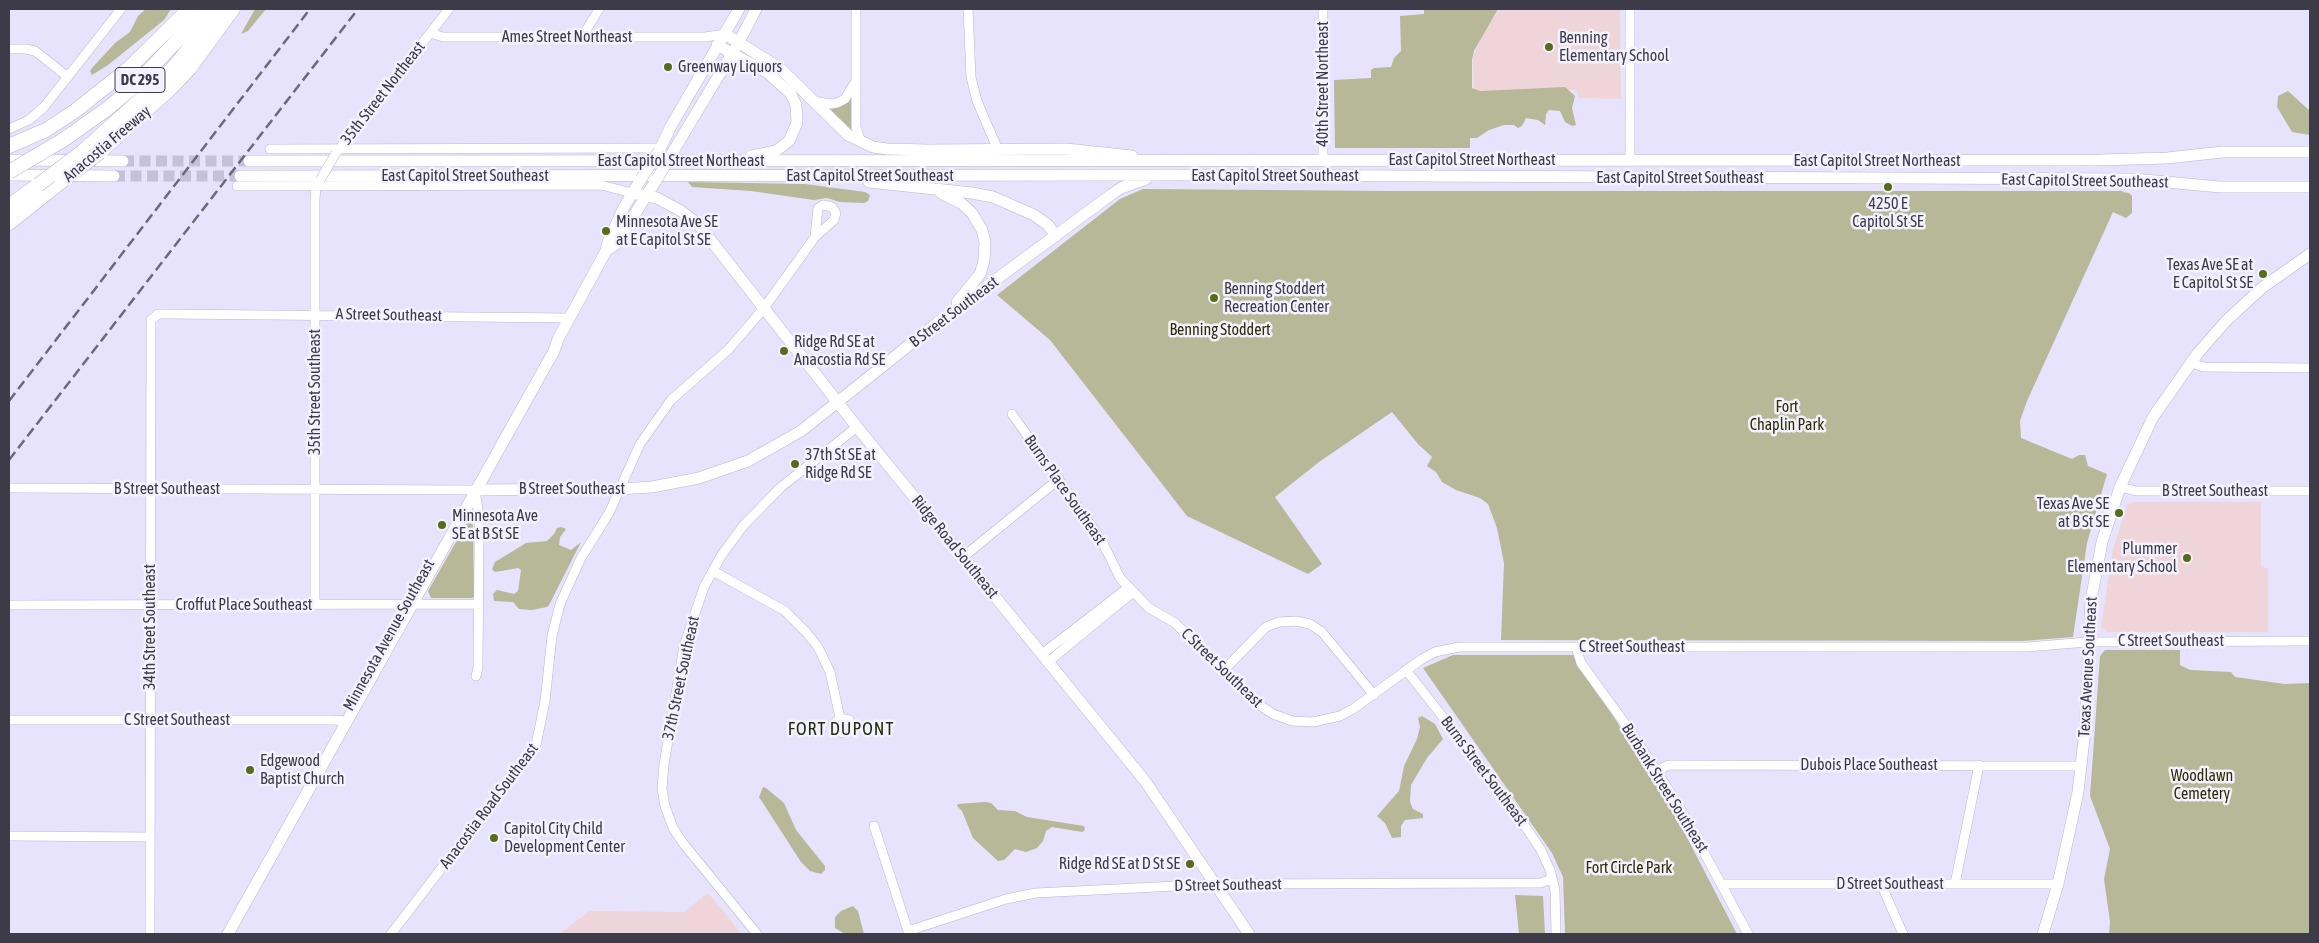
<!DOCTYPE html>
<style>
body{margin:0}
#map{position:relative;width:2319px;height:943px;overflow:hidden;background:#e7e3fc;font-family:"Asap Condensed",sans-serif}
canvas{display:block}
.frame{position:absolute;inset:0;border:10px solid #3d3b47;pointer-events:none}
</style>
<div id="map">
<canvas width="2319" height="943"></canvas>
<div class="frame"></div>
</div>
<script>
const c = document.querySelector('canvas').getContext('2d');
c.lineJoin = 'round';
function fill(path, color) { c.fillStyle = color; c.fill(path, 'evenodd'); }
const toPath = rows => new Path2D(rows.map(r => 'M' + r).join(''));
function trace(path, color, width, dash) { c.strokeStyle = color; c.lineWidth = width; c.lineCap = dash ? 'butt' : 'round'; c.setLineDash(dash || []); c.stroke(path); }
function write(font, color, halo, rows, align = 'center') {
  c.font = font + ' "Asap Condensed",sans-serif'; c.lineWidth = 5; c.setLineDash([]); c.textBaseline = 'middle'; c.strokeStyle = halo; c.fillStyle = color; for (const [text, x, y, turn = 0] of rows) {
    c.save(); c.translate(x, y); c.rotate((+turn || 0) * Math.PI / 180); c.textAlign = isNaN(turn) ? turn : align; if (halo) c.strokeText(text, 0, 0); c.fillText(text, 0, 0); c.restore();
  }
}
const education = toPath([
 [1499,9,1620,9,1621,99,1578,98,1577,90,1474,91,1473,58,1481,37],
 [2133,502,2261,502,2261,567,2268,568,2268,632,2107,632,2101,627,2113,549,2127,505],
 [708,893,742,934,559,934,590,911,684,912]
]);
const green = toPath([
 [146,9,171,9,164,20,108,65,92,75,90,71,92,68,115,43,130,32,138,16],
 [255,9,266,9,248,31,241,34],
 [1424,9,1498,9,1474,51,1472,60,1472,88,1480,91,1565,87,1575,96,1572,108,1576,125,1572,126,1565,122,1560,111,1549,110,1546,114,1545,125,1538,120,1526,118,1522,126,1518,128,1514,125,1504,125,1489,130,1477,138,1470,138,1470,148,1335,148,1334,80,1371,78,1371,70,1374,68,1391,67,1394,58,1401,51,1400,16,1424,14],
 [2288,91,2310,111,2310,135,2292,132,2277,107,2278,96],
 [852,96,853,127,851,129,830,110,843,105],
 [688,182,805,184,865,192,870,195,868,201,864,203,840,202,827,198,814,200,751,191,692,187],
 [1143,189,1387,191,2123,191,2122,192,2129,193,2132,196,2132,213,2126,218,2113,212,2027,401,2020,421,2021,438,2072,459,2079,455,2085,455,2088,466,2107,474,2087,543,2073,637,2022,641,1501,640,1504,563,1497,528,1488,504,1480,498,1456,490,1442,482,1436,472,1427,466,1432,457,1418,444,1392,412,1319,462,1275,497,1322,564,1308,574,1187,516,1050,340,997,295,1120,199],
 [468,521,473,525,474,597,471,598,431,598,428,591],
 [561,527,566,529,560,537,559,545,571,550,581,542,549,605,547,607,532,610,519,609,513,602,494,601,493,594,497,590,514,594,518,591,521,570,518,568,495,572,492,569,495,562,526,543,547,541,554,534,557,528],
 [2105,650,2180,650,2180,665,2190,670,2231,672,2235,677,2285,684,2310,683,2310,934,2109,934,2110,922,2104,879,2110,849,2090,796,2100,656],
 [1453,655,1574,655,1670,805,1737,934,1565,934,1563,877,1552,853,1423,668],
 [1422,716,1435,724,1443,739,1427,758,1411,785,1410,802,1413,809,1423,814,1423,818,1405,820,1401,826,1401,837,1392,838,1385,823,1377,816,1399,791,1404,766,1417,739,1420,727,1418,718],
 [763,787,766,788,784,803,796,830,825,866,825,870,821,874,810,871,801,862,761,800,759,797],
 [985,802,991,803,998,810,1015,811,1027,817,1084,826,1085,830,1082,832,1052,827,1046,831,1043,841,1037,848,1026,852,1015,849,1004,860,998,861,973,838,962,811,957,806,958,804],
 [1515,895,1543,896,1545,934,1519,934],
 [853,906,858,911,864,934,845,934,835,928,835,917,841,911]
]);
const majorTunnel = toPath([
 [123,161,249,161],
 [114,176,240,176]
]);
const minor = toPath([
 [856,9,856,127,861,142],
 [968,9,971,77,977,101,998,150],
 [1323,9,1323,160],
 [430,33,443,37,705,37,725,34],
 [582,37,599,9],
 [9,49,26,49,35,51,68,77],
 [814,101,829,104,837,103,845,99,854,84],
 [9,129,29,120,44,107,121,9],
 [270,149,661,148],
 [336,153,449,9],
 [1630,161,1630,9],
 [237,186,601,185,632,193],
 [2190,362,2203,367,2310,368],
 [1012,414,1102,541,1120,578,1149,608,1175,623,1252,700,1273,714,1292,721,1313,722,1340,716,1353,709,1422,659,1435,652,1459,647,2027,647,2087,642,2310,641],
 [2120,487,2136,491,2310,491],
 [9,488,475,490,479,516,479,543,478,667,476,676],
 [963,557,1059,479],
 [713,571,785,611,806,632,818,647,830,672,840,718,849,720,849,727,843,733,835,730,833,725,840,718],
 [9,605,479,604],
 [315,605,315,199,316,187,320,180],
 [1576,647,1581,663,1631,732,1679,806,1748,934],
 [1042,654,1129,587],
 [1048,662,1133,592],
 [1406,670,1507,799,1541,850,1550,870,1555,890,1556,934],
 [1223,671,1266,627,1279,622,1296,621,1310,624,1322,632,1374,695],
 [9,720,332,720,346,721],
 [1657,771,1668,765,2081,766],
 [874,826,909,934],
 [9,836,149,837],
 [1722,884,2058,884],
 [1881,884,1903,934],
 [1955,884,1979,765],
 [908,931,1006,899,1036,893,1216,884,1540,883,1552,879],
 [150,934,151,320,158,314,168,314,570,318],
 [391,934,536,745,545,701,552,636,560,604,581,558,609,513,640,444,671,400,729,349,764,308,815,237,834,220,836,213,832,207,823,205,818,208,815,237],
 [757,934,683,843,673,828,665,806,662,789,664,764,684,646,704,587,721,556,743,526,781,487,857,427]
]);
const major = toPath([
 [725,34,781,69,848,135,873,147,887,149,927,150,1066,149,1132,156],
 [717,45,768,73,791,94,796,105,797,123,789,141,776,151,751,156],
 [674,150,739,42,756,9],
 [659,151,671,126,739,9],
 [9,160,123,161],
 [249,161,2100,160,2167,158,2223,152,2310,152],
 [9,175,114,176],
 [240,176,1172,175,2134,179,2220,187,2310,187],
 [869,182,972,193,993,197,1034,215,1048,225,1056,236],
 [632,193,657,198,681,211,698,224,857,427,1145,781,1249,934],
 [941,193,961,203,972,213,982,230,985,242,984,261,980,274,957,302],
 [606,251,615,245,657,179],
 [475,490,619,489,652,487,699,478,748,461,801,431,937,323,1112,194,1121,188,1146,179],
 [228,934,554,351,558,339,606,251,608,242,624,207,641,179],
 [2043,934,2058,884,2078,792,2085,730,2091,600,2102,542,2120,487,2153,417,2198,353,2226,321,2263,287,2310,254]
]);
const highway = toPath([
 [63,140,107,109,132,88,207,9],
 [9,146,46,130,75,111,128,69,189,9],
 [82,152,151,90,174,67,221,9],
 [100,152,171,88,189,69,233,9],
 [9,206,38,185],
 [9,223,62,181]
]);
const rail = toPath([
 [9,401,310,9],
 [9,460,358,9]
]);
const minorBridge = toPath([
 [320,180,336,153]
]);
const majorBridge = toPath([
 [641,179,659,151],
 [657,179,674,150]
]);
const highwayBridge = toPath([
 [9,172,63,140],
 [62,181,100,152],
 [38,185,82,152]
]);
const markers = [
 [1549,47,5,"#566c1b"],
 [668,67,5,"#566c1b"],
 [1888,187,5,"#566c1b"],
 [606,231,5,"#566c1b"],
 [2263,274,5,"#566c1b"],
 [1214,298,5,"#566c1b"],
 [784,351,5,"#566c1b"],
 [795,464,5,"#566c1b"],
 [2119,513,5,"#566c1b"],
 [442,525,5,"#566c1b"],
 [2187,558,5,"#566c1b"],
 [250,770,5,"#566c1b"],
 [494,838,5,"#566c1b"],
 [1190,864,5,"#566c1b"]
];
const shields = [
 [140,80,50]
];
const shieldNames = [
 ["DC 295",140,80]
];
const streetNames = [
 ["Ames Street Northeast",567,37],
 ["40th Street Northeast",1323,84,-90],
 ["35th Street Northeast",383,93,-52],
 ["Anacostia Freeway",107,144,-40],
 ["East Capitol Street Northeast",1472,160],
 ["East Capitol Street Northeast",681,161],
 ["East Capitol Street Northeast",1877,161],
 ["East Capitol Street Southeast",465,176],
 ["East Capitol Street Southeast",870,176],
 ["East Capitol Street Southeast",1275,176],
 ["East Capitol Street Southeast",1680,178],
 ["East Capitol Street Southeast",2085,181,1],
 ["B Street Southeast",954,312,-37],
 ["A Street Southeast",389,315,1],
 ["35th Street Southeast",315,392,-90],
 ["B Street Southeast",167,489],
 ["B Street Southeast",572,489],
 ["Burns Place Southeast",1065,490,55],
 ["B Street Southeast",2215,491],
 ["Ridge Road Southeast",955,547,51],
 ["Croffut Place Southeast",244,605],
 ["34th Street Southeast",150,627,-90],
 ["Minnesota Avenue Southeast",389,635,-61],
 ["C Street Southeast",2171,641],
 ["C Street Southeast",1632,647],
 ["Texas Avenue Southeast",2088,667,-87],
 ["C Street Southeast",1222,668,44],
 ["37th Street Southeast",681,678,-78],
 ["C Street Southeast",177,720],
 ["Dubois Place Southeast",1869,765],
 ["Burns Street Southeast",1484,771,53],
 ["Burbank Street Southeast",1665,788,58],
 ["Anacostia Road Southeast",489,806,-53],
 ["D Street Southeast",1890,884],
 ["D Street Southeast",1228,885,-1]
];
const poiNames = [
 ["Benning",1559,38],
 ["Elementary School",1559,56],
 ["Greenway Liquors",678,67],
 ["4250 E",1888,204,"center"],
 ["Capitol St SE",1888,222,"center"],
 ["Minnesota Ave SE",616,222],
 ["at E Capitol St SE",616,240],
 ["Texas Ave SE at",2253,265,"right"],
 ["E Capitol St SE",2253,283,"right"],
 ["Benning Stoddert",1224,289],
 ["Recreation Center",1224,307],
 ["Ridge Rd SE at",794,342],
 ["Anacostia Rd SE",794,360],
 ["37th St SE at",805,455],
 ["Ridge Rd SE",805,473],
 ["Texas Ave SE",2109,504,"right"],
 ["at B St SE",2109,522,"right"],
 ["Minnesota Ave",452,516],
 ["SE at B St SE",452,534],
 ["Plummer",2177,549,"right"],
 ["Elementary School",2177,567,"right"],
 ["Edgewood",260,761],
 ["Baptist Church",260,779],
 ["Capitol City Child",504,829],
 ["Development Center",504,847],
 ["Ridge Rd SE at D St SE",1180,864,"right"]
];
const parkNames = [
 ["Benning Stoddert",1220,330],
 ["Fort",1787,407],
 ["Chaplin Park",1787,425],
 ["Woodlawn",2202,776],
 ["Cemetery",2202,794],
 ["Fort Circle Park",1629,868]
];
const neighbourhoodNames = [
 ["FORT DUPONT",841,729]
];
fill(education, '#efd5d9');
fill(green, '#b6b897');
trace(majorTunnel, '#c5c1d8', 11, [11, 5.5]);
trace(minor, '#bab4d3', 10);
trace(major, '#bab4d3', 12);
trace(highway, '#bab4d3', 15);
trace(minor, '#fff', 9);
trace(major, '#fff', 11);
trace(highway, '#fff', 14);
trace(rail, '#6c6979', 2.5, [10, 5]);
trace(minorBridge, '#bab4d3', 10, []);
trace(majorBridge, '#bab4d3', 12, []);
trace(highwayBridge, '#bab4d3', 15, []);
trace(minorBridge, '#fff', 9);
trace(majorBridge, '#fff', 11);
trace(highwayBridge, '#fff', 14);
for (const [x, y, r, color] of markers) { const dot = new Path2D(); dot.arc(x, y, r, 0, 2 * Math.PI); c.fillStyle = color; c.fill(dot); trace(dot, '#f4f2ff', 2); }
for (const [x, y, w] of shields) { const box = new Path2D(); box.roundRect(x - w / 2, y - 12.5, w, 25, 4); c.fillStyle = '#f4f2ff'; c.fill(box); trace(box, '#3d3b47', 1); }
write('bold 15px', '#3d3b47', null, shieldNames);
write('16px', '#3d3b47', '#f4f2ff', streetNames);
write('16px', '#3d3b47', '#f4f2ff', poiNames, 'left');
write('16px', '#2e2e03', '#f4f2ff', parkNames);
c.letterSpacing = '1px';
write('18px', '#232e08', '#f4f2ff', neighbourhoodNames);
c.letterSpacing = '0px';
</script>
